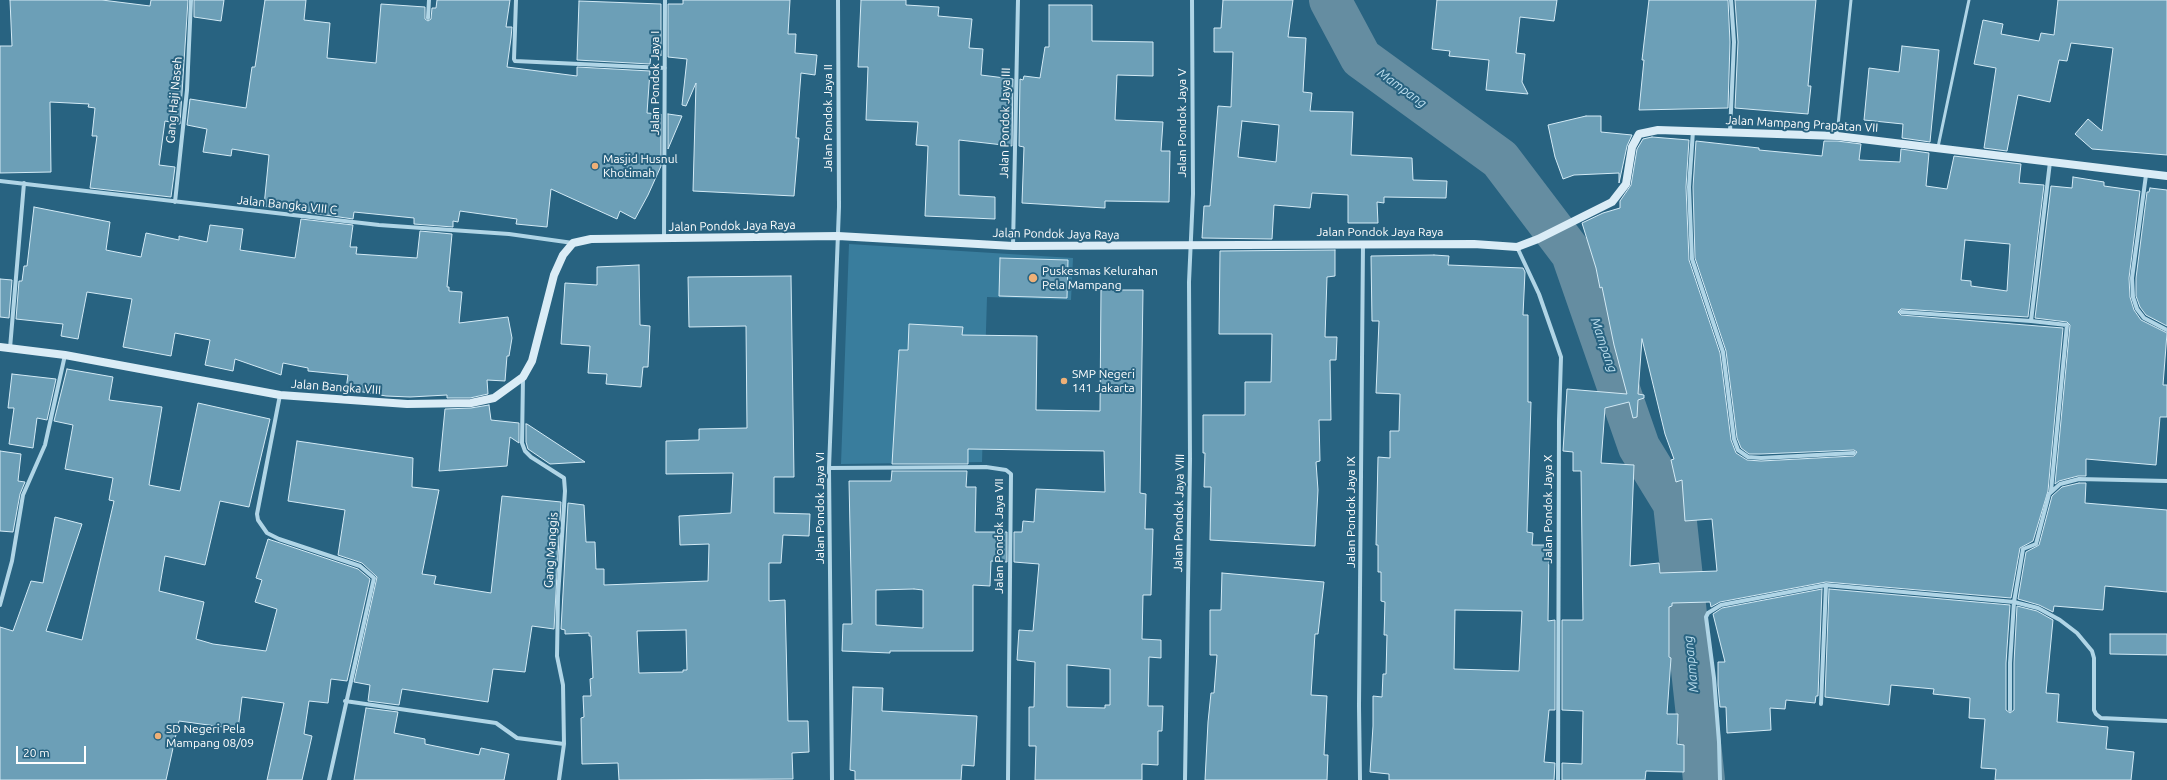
<!DOCTYPE html>
<style>
body{margin:0}
#map{position:relative;width:2167px;height:780px;overflow:hidden;background:#286381;font-family:Ubuntu,sans-serif}
canvas{display:block}
.scale{position:absolute;left:16px;top:746px;width:70px;height:18px;box-sizing:border-box;border:2px solid #fff;border-top:0;padding-left:5px;font-size:12px;line-height:14px;white-space:nowrap;color:#fff;-webkit-text-stroke:3px #286381;paint-order:stroke}
</style>
<div id="map">
<canvas width="2167" height="780"></canvas>
<div class="scale">20 m</div>
</div>
<script>
const c = document.querySelector('canvas').getContext('2d');
c.lineJoin = 'round';
function fill(path, color) { c.fillStyle = color; c.fill(path, 'evenodd'); }
const toPath = rows => new Path2D(rows.map(r => 'M' + r).join(''));
function trace(path, color, width, dash) { c.strokeStyle = color; c.lineWidth = width; c.lineCap = dash ? 'butt' : 'round'; c.setLineDash(dash || []); c.stroke(path); }
function write(font, color, halo, rows, align = 'center') {
  c.font = font + ' Ubuntu,sans-serif'; c.lineWidth = 4; c.setLineDash([]); c.textBaseline = 'middle'; c.strokeStyle = halo; c.fillStyle = color; for (const [text, x, y, turn = 0] of rows) {
    c.save(); c.translate(x, y); c.rotate((+turn || 0) * Math.PI / 180); c.textAlign = isNaN(turn) ? turn : align; if (halo) c.strokeText(text, 0, 0); c.fillText(text, 0, 0); c.restore();
  }
}
const green = toPath([
 [849,244,1073,258,1071,300,987,297,982,462,841,464]
]);
const river = toPath([
 [1330,0,1361,58,1500,159,1572,254,1639,447,1674,504,1704,780]
]);
const building = toPath([
 [10,0,102,0,150,6,151,0,188,0,180,124,165,121,159,165,175,167,171,197,90,188,97,136,92,136,95,108,88,107,89,104,50,102,51,172,0,173,0,46,12,46,10,0],
 [194,0,224,0,221,21,194,17,194,0],
 [265,0,306,0,304,20,330,23,327,58,376,63,381,4,425,7,425,19,428,21,431,19,432,8,436,8,437,0,510,0,506,27,512,27,511,38,507,67,577,76,577,67,650,71,647,113,661,114,661,166,648,195,635,219,620,211,617,219,551,189,547,227,516,224,517,219,460,211,458,222,453,221,453,227,414,224,414,218,354,212,353,219,264,206,269,155,232,149,231,156,203,152,207,129,187,125,190,99,246,108,252,67,255,67,265,0],
 [683,0,790,0,788,34,796,34,795,53,817,55,815,75,801,73,796,138,799,138,794,196,693,191,696,83,686,106,682,105,687,59,668,57,668,4,683,4,683,0],
 [861,0,906,0,906,5,939,7,938,16,972,19,969,48,983,49,981,75,1013,79,1012,146,959,140,959,195,995,197,995,219,925,216,928,146,916,145,918,122,866,120,868,67,858,67,861,0],
 [1223,0,1293,0,1288,37,1306,38,1303,92,1312,93,1310,111,1353,112,1351,155,1412,158,1413,180,1447,181,1446,198,1384,197,1384,203,1377,202,1378,223,1348,223,1348,195,1312,193,1310,208,1274,205,1272,239,1202,238,1204,206,1210,206,1218,106,1231,107,1233,52,1214,52,1214,28,1221,28,1223,0],
 [1242,121,1279,125,1276,162,1238,157,1242,121],
 [1437,0,1557,0,1554,21,1520,17,1516,53,1525,54,1522,82,1528,94,1486,90,1489,60,1449,56,1450,51,1432,49,1437,0],
 [1649,0,1728,0,1730,42,1728,108,1639,110,1644,60,1642,60,1649,0],
 [1735,0,1816,0,1808,86,1811,86,1808,114,1735,108,1738,42,1735,0],
 [2058,0,2167,0,2167,155,2092,149,2075,134,2088,119,2102,131,2113,48,2071,43,2067,61,2059,60,2050,102,2018,95,2007,151,1984,148,1996,68,1974,64,1983,20,2003,24,2001,34,2039,41,2041,33,2054,35,2058,0],
 [579,1,661,4,661,56,651,55,650,64,577,60,579,1],
 [1049,5,1092,5,1092,41,1153,42,1153,76,1117,75,1115,120,1163,122,1161,151,1170,151,1169,202,1105,201,1105,208,1022,203,1024,147,1019,146,1020,79,1023,80,1024,76,1040,78,1045,47,1049,47,1049,5],
 [1902,46,1939,50,1930,142,1902,138,1903,124,1864,120,1869,68,1899,72,1902,46],
 [668,114,682,116,668,149,668,114],
 [1586,116,1601,116,1601,132,1632,135,1627,146,1619,183,1619,173,1574,175,1563,179,1555,157,1548,125,1586,116],
 [1652,137,1689,140,1686,187,1689,260,1720,353,1731,440,1736,453,1747,460,1761,461,1854,456,1857,452,1854,450,1761,454,1749,454,1741,448,1737,438,1726,351,1695,258,1693,187,1696,141,1759,148,1759,150,1822,156,1824,141,1837,141,1861,144,1859,160,1900,162,1901,149,1929,153,1926,186,1947,189,1954,156,2021,164,2019,183,2044,185,2028,317,1901,309,1898,312,1901,315,2063,328,2048,491,2033,541,2020,548,2011,598,1826,582,1720,602,1711,607,1710,602,1672,603,1672,606,1669,607,1669,657,1671,658,1667,714,1678,714,1677,744,1684,745,1684,772,1646,771,1645,780,1562,780,1562,763,1582,764,1583,711,1562,710,1562,620,1583,620,1581,471,1573,471,1573,452,1563,451,1567,389,1627,394,1614,345,1602,287,1600,288,1596,268,1582,223,1603,213,1620,208,1620,201,1631,185,1637,149,1643,139,1652,137],
 [1965,240,2010,244,2007,291,1971,286,1971,281,1961,280,1965,240],
 [1642,339,1665,434,1674,459,1671,460,1676,482,1682,480,1685,521,1712,519,1717,571,1660,573,1659,563,1630,566,1634,465,1601,463,1605,408,1629,402,1633,418,1637,417,1638,400,1644,398,1644,395,1638,394,1642,339],
 [2073,177,2104,182,2104,186,2140,191,2129,278,2130,297,2134,310,2141,320,2167,333,2163,385,2167,385,2167,417,2160,417,2156,465,2086,459,2086,476,2078,476,2059,481,2055,484,2070,325,2067,322,2035,318,2051,186,2072,188,2073,177],
 [2150,188,2167,190,2167,326,2146,315,2140,307,2136,296,2136,278,2147,192,2149,192,2150,188],
 [34,207,110,222,106,250,141,257,146,233,179,240,179,236,207,242,210,225,243,229,240,250,295,258,301,219,353,225,350,247,357,247,356,254,417,258,420,231,452,234,447,287,449,287,449,291,462,292,459,323,508,317,512,338,509,356,507,356,505,381,487,380,488,394,470,398,447,398,447,395,410,397,386,396,346,389,348,375,308,371,308,368,283,363,281,375,235,359,233,371,205,365,210,340,175,333,171,356,123,347,132,299,87,292,78,339,61,336,63,324,16,319,19,281,22,281,24,266,27,266,34,207],
 [1335,250,1335,276,1327,277,1325,337,1337,337,1336,360,1330,360,1331,420,1319,420,1320,461,1316,462,1318,490,1315,546,1210,540,1211,487,1204,487,1205,453,1203,453,1203,415,1245,415,1245,382,1271,382,1272,334,1219,334,1220,251,1335,250],
 [1434,255,1449,256,1448,265,1523,268,1525,272,1523,315,1528,315,1528,402,1531,402,1527,532,1533,533,1532,545,1549,545,1548,621,1555,620,1555,710,1549,710,1544,762,1555,763,1554,780,1389,780,1389,774,1370,772,1373,726,1373,696,1382,697,1383,674,1386,674,1387,635,1384,635,1385,602,1381,601,1381,572,1378,572,1378,545,1376,545,1378,457,1390,458,1390,431,1399,431,1400,394,1376,393,1379,321,1372,321,1371,256,1434,255],
 [1455,610,1522,611,1519,671,1454,669,1455,610],
 [1000,258,1068,260,1067,298,999,296,1000,258],
 [639,265,640,325,650,326,648,367,643,367,641,387,606,384,607,374,588,373,590,346,561,344,565,283,597,285,597,267,639,265],
 [791,276,794,477,774,477,774,513,810,514,809,536,783,535,781,563,769,563,769,601,785,600,788,721,808,721,809,752,792,753,793,779,619,780,618,763,582,764,581,718,584,717,583,696,591,696,590,679,593,678,591,636,589,636,589,633,565,634,565,630,561,629,568,503,584,505,586,542,595,542,596,569,604,569,604,585,708,581,709,544,680,545,679,516,731,513,733,473,666,474,666,441,699,440,699,429,747,428,746,326,689,327,688,277,791,276],
 [686,630,687,670,683,670,683,672,639,673,637,631,686,630],
 [0,279,12,280,9,318,0,317,0,279],
 [1101,290,1143,290,1140,493,1146,494,1145,529,1153,529,1151,595,1143,595,1142,639,1161,640,1161,658,1149,657,1148,706,1163,706,1162,731,1158,731,1158,765,1142,764,1142,780,1035,780,1036,746,1029,746,1029,707,1034,707,1035,662,1017,660,1019,630,1033,631,1039,564,1014,562,1014,532,1022,532,1023,521,1034,522,1036,489,1105,492,1104,451,968,449,968,464,892,464,899,350,908,350,909,324,963,327,962,335,1037,336,1036,410,1100,411,1101,290],
 [1067,665,1110,669,1110,705,1105,705,1105,708,1067,707,1067,665],
 [67,369,113,377,109,400,162,407,149,485,180,491,198,403,270,419,249,507,220,501,205,565,165,556,159,591,204,602,196,639,213,644,266,651,277,609,255,602,262,580,256,578,268,539,358,569,370,579,347,681,331,679,328,703,309,701,304,734,312,736,302,780,267,780,284,703,242,697,238,729,179,721,166,780,0,780,0,627,13,631,31,581,43,583,55,517,82,524,46,631,82,640,114,501,109,500,113,478,65,469,73,425,54,421,67,369],
 [12,374,56,379,47,420,37,418,33,448,9,444,14,408,8,408,12,374],
 [489,405,491,420,519,423,519,443,510,437,507,466,439,471,445,409,471,408,489,405],
 [526,424,527,424,585,462,550,464,528,449,526,442,526,424],
 [297,441,413,458,412,487,439,490,422,574,436,576,434,584,491,593,502,496,561,502,554,629,532,626,525,672,493,669,488,702,402,689,399,705,368,701,370,685,354,682,377,577,362,563,338,555,345,510,288,501,297,441],
 [0,451,21,454,18,481,25,482,20,494,13,532,0,531,0,451],
 [892,471,967,471,966,487,976,487,975,532,1007,532,1007,562,991,561,990,586,973,585,973,651,890,651,890,653,842,651,843,624,852,624,849,481,891,481,892,471],
 [914,589,923,590,923,628,876,625,876,590,914,589],
 [2079,483,2086,483,2085,503,2167,510,2167,592,2105,586,2103,610,2054,606,2053,612,2039,605,2018,599,2026,552,2039,545,2052,496,2062,487,2079,483],
 [1222,573,1324,582,1318,634,1315,634,1311,695,1327,696,1324,755,1328,755,1327,780,1205,780,1208,722,1211,693,1214,693,1217,655,1210,655,1210,610,1221,610,1222,573],
 [1822,589,1818,696,1816,696,1815,703,1786,700,1785,709,1770,708,1771,730,1727,733,1726,707,1720,707,1718,685,1718,662,1725,662,1713,614,1722,608,1822,589],
 [1829,589,2010,605,2006,663,2006,710,2010,713,2014,710,2014,663,2017,606,2037,611,2053,620,2046,693,2059,694,2057,722,2108,727,2106,749,2134,752,2131,780,1995,780,1996,769,1981,768,1985,719,1969,718,1970,698,1933,694,1934,689,1891,685,1889,705,1825,697,1829,589],
 [2110,634,2167,634,2167,655,2110,654,2110,634],
 [853,687,883,688,882,711,977,716,974,766,962,765,961,780,855,780,855,771,850,770,853,687],
 [366,708,398,712,394,733,425,739,425,744,479,755,481,748,509,754,504,780,354,780,366,708]
]);
const lane = toPath([
 [1837,135,1851,0],
 [1938,147,1969,0]
]);
const street = toPath([
 [516,0,514,59,515,61,665,68],
 [428,18,429,0],
 [1693,131,1689,187,1692,259,1723,352,1734,439,1738,450,1748,457,1761,458,1854,453],
 [1730,132,1734,42,1731,0],
 [2050,162,2031,321,2067,325,2051,491],
 [2146,175,2132,278,2133,297,2137,309,2144,318,2167,330],
 [0,181,379,225,509,234,573,243],
 [175,202,187,90,191,0],
 [664,239,665,0],
 [1013,246,1018,0],
 [1517,247,1539,294,1561,357,1559,421,1558,780],
 [1901,312,2031,321],
 [10,348,24,183],
 [523,377,522,443,525,451,531,457,564,478,565,491,558,596,557,656,563,685,564,744,559,780],
 [280,395,257,514,258,520,267,533,279,539,360,566,374,578,329,780],
 [829,468,986,467,1006,470,1011,474,1008,780],
 [0,605,12,561,23,495,45,445,65,355],
 [345,701,496,723,517,738,564,744],
 [1821,704,1826,585],
 [2010,710,2010,663,2014,602,2023,549,2036,544,2049,494,2060,484,2079,479,2167,481],
 [832,780,829,468,839,207,838,0],
 [1185,780,1190,460,1189,282,1193,194,1192,0],
 [1360,780,1359,706,1363,244],
 [1720,780,1719,742,1714,678,1706,617,1708,613,1721,605,1826,585,2014,602,2038,608,2060,620,2077,633,2092,651,2094,658,2094,710,2096,714,2101,718,2167,721]
]);
const secondary = toPath([
 [0,347,65,355,280,395,407,404,471,403,494,398,523,377,532,361,554,275,563,255,573,243,591,239,838,236,1013,246,1474,244,1517,247,1538,239,1612,202,1626,184,1632,147,1639,134,1658,130,1837,136,2167,176]
]);
const markers = [
 [595,166,4,"#eeb077"],
 [1033,278,5,"#eeb077"],
 [1064,381,4,"#eeb077"],
 [158,736,4,"#eeb077"]
];
const streetNames = [
 ["Jalan Pondok Jaya I",655,83,-90],
 ["Gang Haji Naseh",174,100,-85],
 ["Jalan Pondok Jaya II",828,118,-90],
 ["Jalan Pondok Jaya III",1005,123,-89],
 ["Jalan Pondok Jaya V",1182,123,-90],
 ["Jalan Mampang Prapatan VII",1802,124,3],
 ["Jalan Bangka VIII C",287,205,6],
 ["Jalan Pondok Jaya Raya",732,226,-1],
 ["Jalan Pondok Jaya Raya",1380,232],
 ["Jalan Pondok Jaya Raya",1056,234,1],
 ["Jalan Bangka VIII",336,387,4],
 ["Jalan Pondok Jaya VI",820,508,-90],
 ["Jalan Pondok Jaya X",1548,509,-90],
 ["Jalan Pondok Jaya IX",1351,512,-90],
 ["Jalan Pondok Jaya VIII",1179,513,-89],
 ["Jalan Pondok Jaya VII",999,536,-90],
 ["Gang Manggis",551,550,-86]
];
const poiNames = [
 ["Masjid Husnul",603,159],
 ["Khotimah",603,173],
 ["Puskesmas Kelurahan",1042,271],
 ["Pela Mampang",1042,285],
 ["SMP Negeri",1072,374],
 ["141 Jakarta",1072,388],
 ["SD Negeri Pela",166,729],
 ["Mampang 08/09",166,743]
];
const waterNames = [
 ["Mampang",1402,88,36],
 ["Mampang",1604,345,71],
 ["Mampang",1691,664,-96]
];
fill(green, '#397d9d');
trace(river, '#658da1', 42);
fill(building, '#6c9fb7');
trace(building, '#d3eaf5', 1);
trace(lane, '#b0d5e6', 3);
trace(street, '#b0d5e6', 4);
trace(secondary, '#daecf6', 8);
for (const [x, y, r, color] of markers) { const dot = new Path2D(); dot.arc(x, y, r, 0, 2 * Math.PI); c.fillStyle = color; c.fill(dot); trace(dot, '#286381', 1.5); }
write('12px', '#fff', '#286381', streetNames);
write('12px', '#fff', '#286381', poiNames, 'left');
write('italic 13px', '#bcdeee', '#286381', waterNames);
</script>
